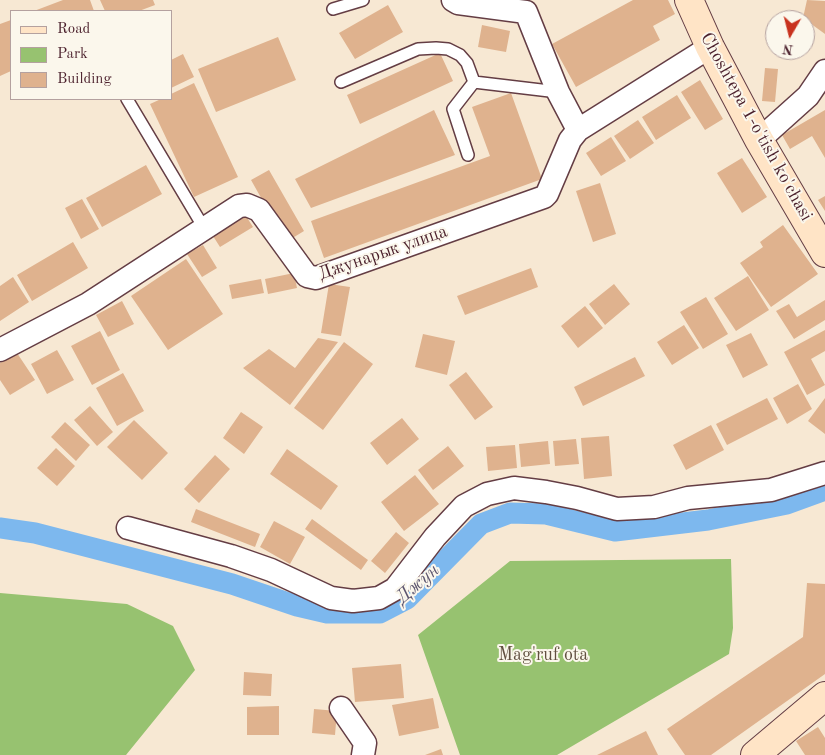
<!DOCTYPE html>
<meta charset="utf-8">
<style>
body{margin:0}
#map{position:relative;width:825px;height:755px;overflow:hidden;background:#f7e8d3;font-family:"Old Standard TT",serif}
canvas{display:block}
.legend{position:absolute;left:10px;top:10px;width:162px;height:90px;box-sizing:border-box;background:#fbf7ec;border:1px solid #b4a19f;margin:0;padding:6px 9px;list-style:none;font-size:15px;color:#4a1f2b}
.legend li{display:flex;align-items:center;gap:10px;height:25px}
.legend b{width:25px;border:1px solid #b4a19f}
.north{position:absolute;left:765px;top:10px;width:50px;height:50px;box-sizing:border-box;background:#fbf7ec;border:1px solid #b4a19f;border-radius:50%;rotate:188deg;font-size:14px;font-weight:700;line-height:20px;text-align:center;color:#4a1f2b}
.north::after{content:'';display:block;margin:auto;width:18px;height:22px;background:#c8321e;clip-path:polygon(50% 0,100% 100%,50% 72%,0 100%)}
</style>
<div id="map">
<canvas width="825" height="755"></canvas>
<ul class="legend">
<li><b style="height:6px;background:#ffe4c6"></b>Road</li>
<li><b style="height:14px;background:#97c270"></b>Park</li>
<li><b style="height:14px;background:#dfb28e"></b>Building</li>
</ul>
<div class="north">N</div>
</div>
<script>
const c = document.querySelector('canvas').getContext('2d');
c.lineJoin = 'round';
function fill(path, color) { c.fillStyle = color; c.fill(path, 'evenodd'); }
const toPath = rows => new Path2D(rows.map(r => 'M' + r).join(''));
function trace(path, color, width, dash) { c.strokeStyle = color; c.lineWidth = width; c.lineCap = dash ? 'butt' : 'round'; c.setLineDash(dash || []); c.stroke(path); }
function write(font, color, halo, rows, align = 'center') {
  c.font = font + ' "Old Standard TT",serif'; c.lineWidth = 4; c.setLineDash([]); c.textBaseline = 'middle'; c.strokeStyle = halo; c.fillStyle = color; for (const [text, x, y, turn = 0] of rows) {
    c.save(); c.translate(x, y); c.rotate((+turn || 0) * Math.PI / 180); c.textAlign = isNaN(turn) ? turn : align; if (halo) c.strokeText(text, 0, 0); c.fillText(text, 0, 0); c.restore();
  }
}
const green = toPath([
 [731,559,733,628,729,654,557,755,460,755,418,635,510,561],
 [0,593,127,604,173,626,195,670,126,755,0,755]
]);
const canal = toPath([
 [0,528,35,533,232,584,297,606,327,613,380,613,407,599,481,524,510,513,546,514,615,531,708,520,787,504,825,490]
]);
const building = toPath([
 [63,0,90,0,94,11,34,11],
 [100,0,153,0,155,5,139,11,105,11],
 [633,0,668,0,675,14,653,26,660,40,576,87,552,44],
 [807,0,825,1,825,34,803,18],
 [388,5,403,32,355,59,339,33],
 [11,20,11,71,0,76,0,24],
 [482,25,510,31,506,52,478,47],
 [278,37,296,80,216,112,198,69],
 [440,53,453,81,360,124,347,95],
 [183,54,194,77,171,88,171,60],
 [765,68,778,69,775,102,762,101],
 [700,80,723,119,705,130,681,92],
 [194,83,238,177,194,197,150,104,161,99,171,99,171,94],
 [511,93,542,179,324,258,311,221,490,156,472,107],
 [677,95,691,118,656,140,642,117],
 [434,110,455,155,311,208,295,179],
 [825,110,825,158,812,136,790,149,782,135],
 [638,120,654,143,630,159,614,136],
 [611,137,626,161,601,176,586,153],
 [742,158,767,197,742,213,717,173],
 [146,165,162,194,102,227,86,198],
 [269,170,304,231,286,242,251,180],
 [600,183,616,234,593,242,576,191],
 [825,196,825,211,818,200],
 [82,199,99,229,81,239,65,208],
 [246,216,253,227,220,247,213,236],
 [783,225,818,274,771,307,740,263,763,247,760,242],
 [73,242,88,268,32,301,17,275],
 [203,245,217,268,202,277,187,254],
 [186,259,223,314,168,350,131,296],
 [531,268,538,287,465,315,457,296],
 [294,273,297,288,268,294,265,279],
 [748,276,769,310,736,331,714,298],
 [13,277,29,302,0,321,0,286],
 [261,279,264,293,232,299,229,285],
 [329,284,350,287,341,336,321,333],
 [614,284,630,304,605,325,589,304],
 [706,297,728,334,703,349,680,312],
 [825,300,825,320,794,339,776,311,789,304,797,317],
 [122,301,134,324,108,337,96,315],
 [585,306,603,328,578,348,561,326],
 [684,325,699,348,672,365,657,342],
 [825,330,825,351,811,359,825,385,807,395,784,352],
 [100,331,120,370,92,385,71,346],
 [751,333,768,365,743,378,726,345],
 [423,334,455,341,447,375,415,367],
 [318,338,338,342,290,405,243,368,269,349,295,368],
 [344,342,373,364,323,430,294,408],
 [57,350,74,380,47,394,31,364],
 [17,353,35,380,10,395,0,380,0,363],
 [635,357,645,376,583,406,574,387],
 [466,372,493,407,475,420,449,385],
 [123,373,144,411,117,426,96,388],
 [798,384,812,409,787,424,773,398],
 [767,398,778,419,727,445,716,424],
 [825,398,825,434,808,421],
 [90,406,113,432,97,446,74,420],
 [241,412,263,427,244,454,223,438],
 [402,418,419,439,387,465,370,443],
 [134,420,168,453,142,480,107,447],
 [65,422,90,445,76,461,51,437],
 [711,425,724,450,686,470,673,445],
 [609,436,612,476,584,479,581,438],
 [576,439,579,464,555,466,553,441],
 [548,441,550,464,521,467,519,444],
 [515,445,517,468,488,471,486,447],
 [448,446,464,466,433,490,418,470],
 [56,448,75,466,57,486,37,468],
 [287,449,338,486,321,510,270,474],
 [215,455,230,469,199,503,184,489],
 [415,475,439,504,404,531,381,502],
 [196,509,260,534,255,547,191,522],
 [312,519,368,560,361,570,305,529],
 [274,521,305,537,290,564,260,547],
 [396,532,409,543,385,573,371,561],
 [807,583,825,584,825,674,711,755,685,755,667,729,803,637],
 [401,664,404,698,355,702,352,668],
 [244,672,272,674,271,696,243,695],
 [433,698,439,728,399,736,392,705],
 [279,706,279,735,247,735,247,707],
 [314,709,337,711,335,735,312,733],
 [818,727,825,738,825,755,805,755,796,741],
 [646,731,658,755,597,755],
 [441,749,443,755,425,755]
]);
const lane = toPath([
 [333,9,363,0],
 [341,82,418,49,436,48,448,49,460,55,467,63,474,82,558,92],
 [127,99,204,228],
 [468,155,453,109,474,82]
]);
const street = toPath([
 [453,0,458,3,526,12,558,92,578,130],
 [759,140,808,96,825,71],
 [0,350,88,304,239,206,247,205,259,210,307,276,316,278,544,197,547,194,570,140,578,130,710,47],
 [128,528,231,556,271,570,331,598,353,601,379,598,395,589,435,537,464,506,487,494,514,488,546,492,577,498,617,509,654,507,688,498,771,490,825,473],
 [341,708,365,743,363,755]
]);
const secondary = toPath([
 [689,0,710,47,759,140,825,253],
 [755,755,825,696]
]);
const streetNames = [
 ["Choshtepa 1-o'tish ko'chasi",756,127,61],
 ["Джунарык улица",383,253,-19]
];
const parkNames = [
 ["Mag'ruf ota",543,655]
];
const waterNames = [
 ["Джун",418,584,-41]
];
fill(green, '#97c270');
trace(canal, '#7db8ee', 21);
fill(building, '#dfb28e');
trace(lane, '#643d44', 14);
trace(street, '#643d44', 25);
trace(secondary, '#643d44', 30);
trace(lane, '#fff', 11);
trace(street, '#fff', 22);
trace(secondary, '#ffe4c6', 28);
write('18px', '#4a1f2b', '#fbf7ec', streetNames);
write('18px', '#615040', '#fbf7ec', parkNames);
write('italic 19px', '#5c556f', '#fbf7ec', waterNames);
</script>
